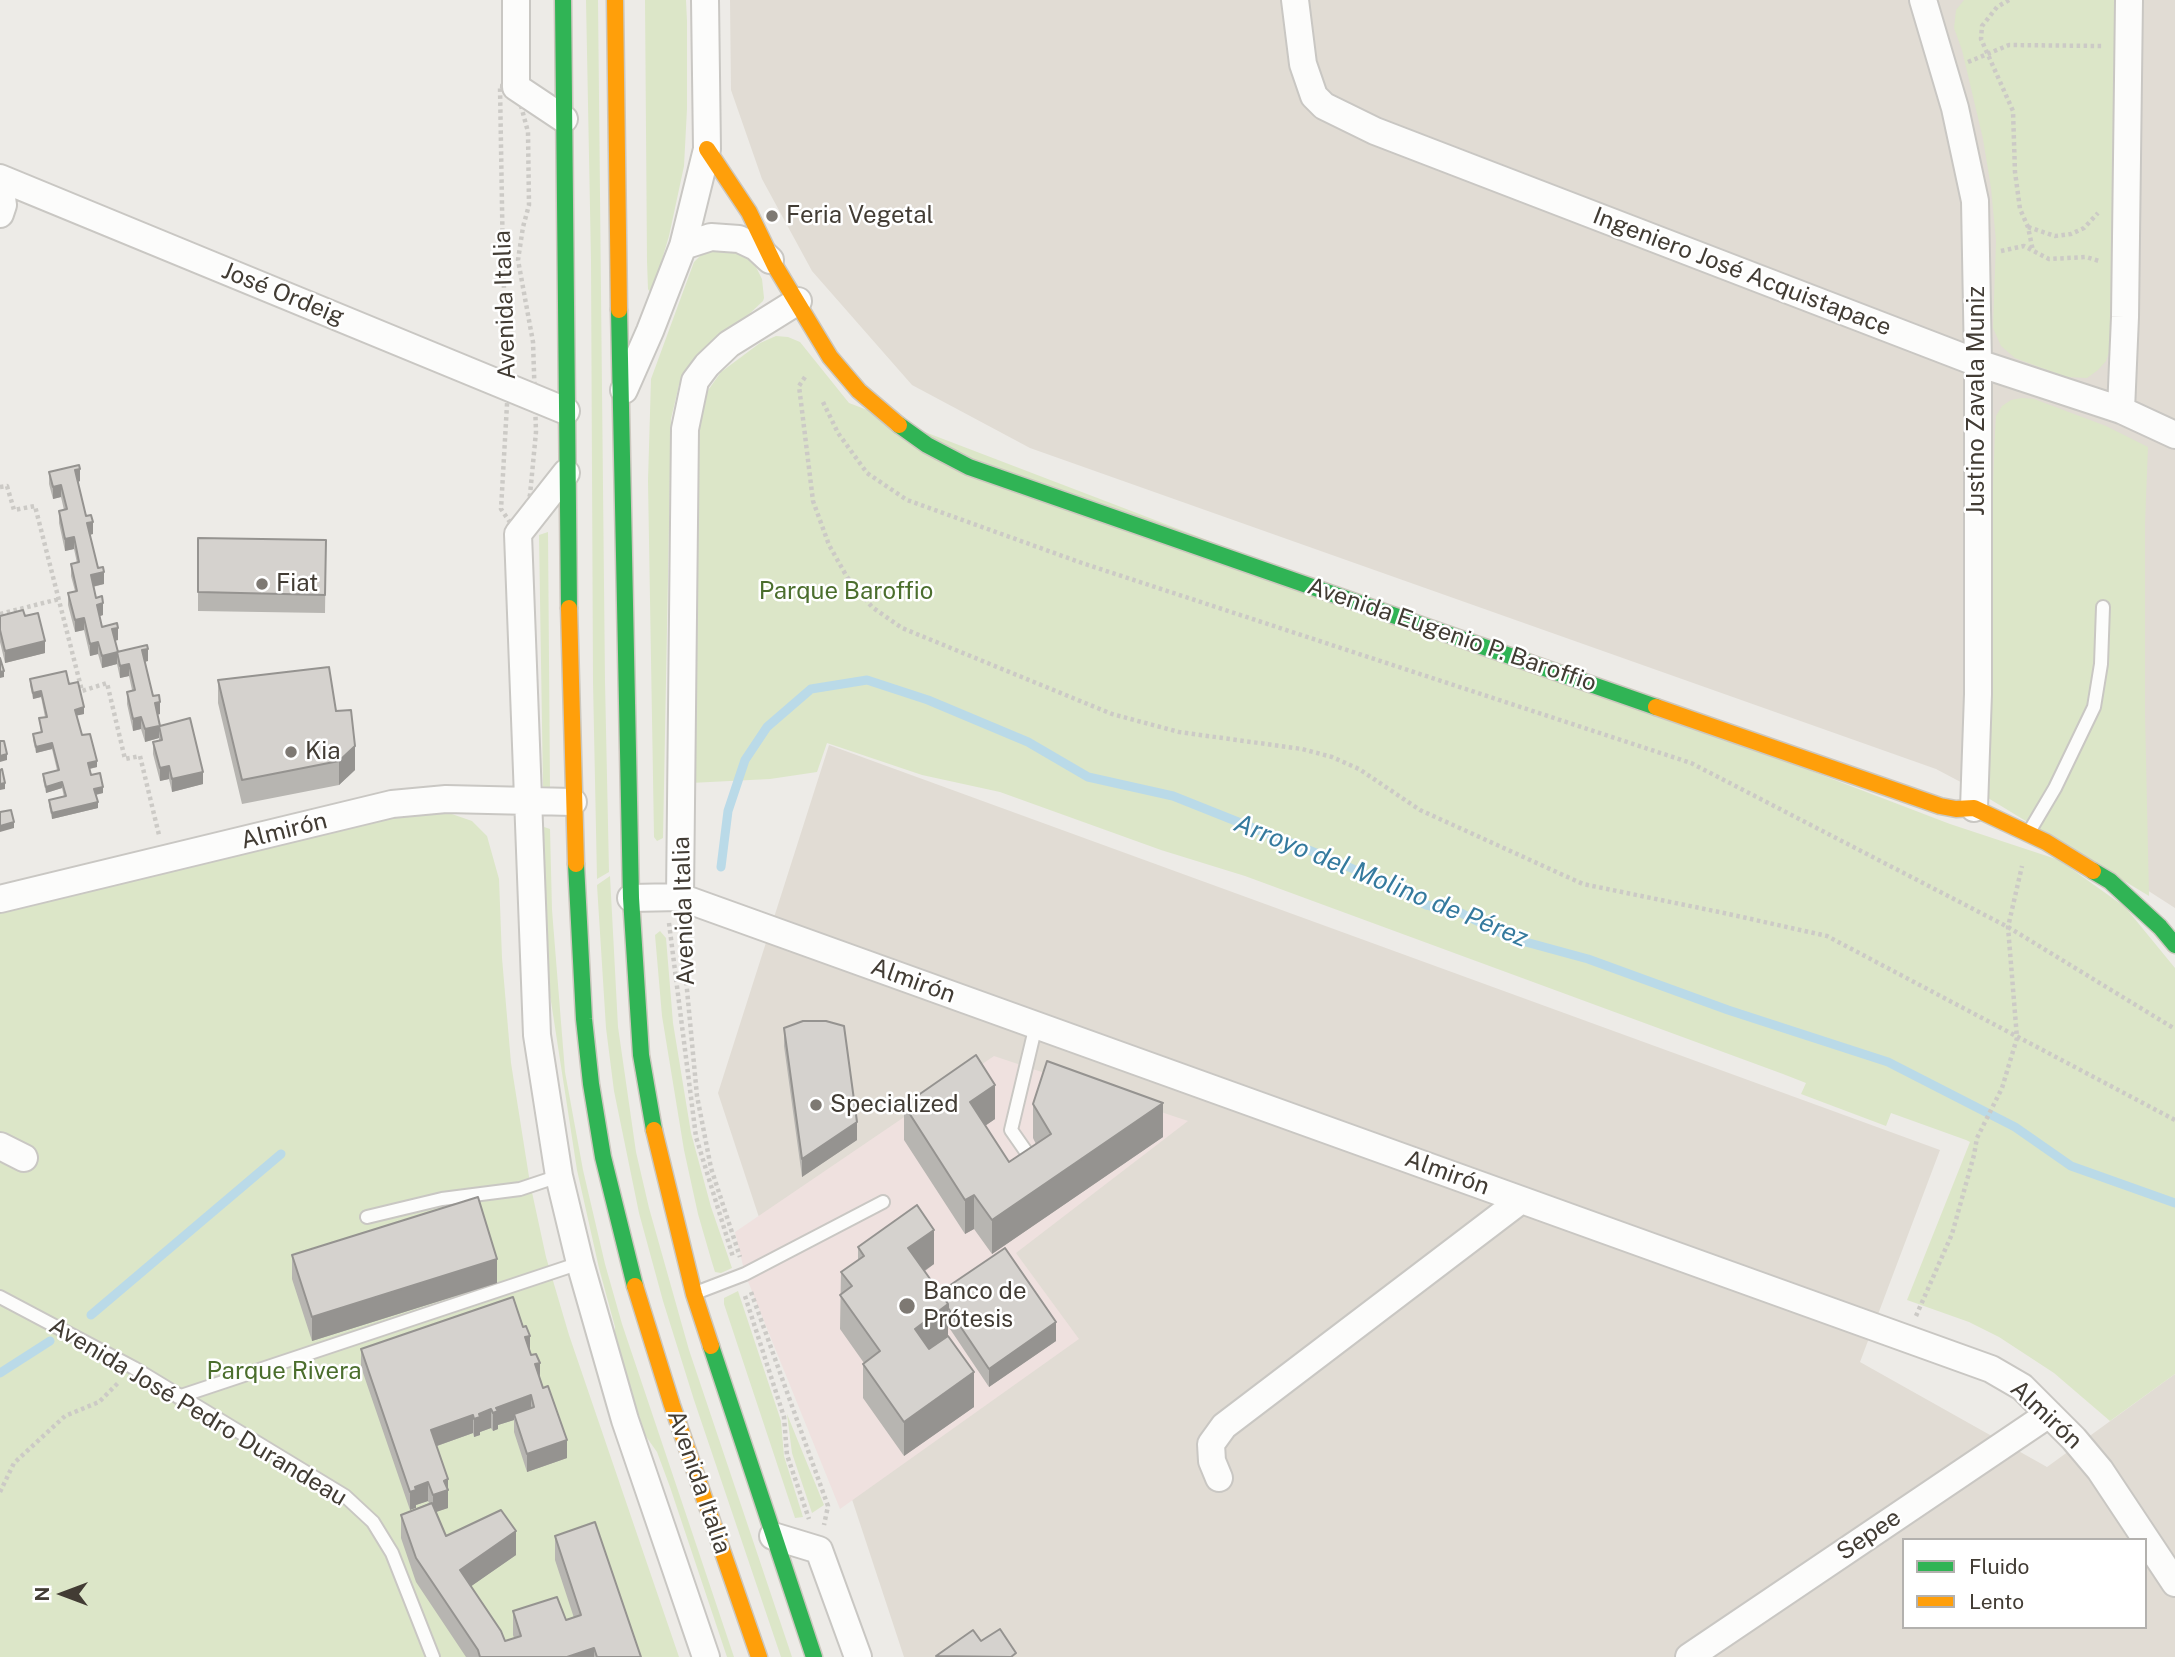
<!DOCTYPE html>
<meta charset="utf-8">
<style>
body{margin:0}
#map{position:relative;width:2175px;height:1657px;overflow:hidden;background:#edebe7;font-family:"Public Sans",sans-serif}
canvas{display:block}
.legend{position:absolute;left:1902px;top:1538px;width:245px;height:91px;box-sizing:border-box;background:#fff;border:2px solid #b3b1ae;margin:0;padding:9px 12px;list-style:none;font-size:21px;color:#423c34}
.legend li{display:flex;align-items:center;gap:14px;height:35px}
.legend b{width:35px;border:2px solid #b3b1ae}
.north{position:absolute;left:28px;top:1559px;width:70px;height:70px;-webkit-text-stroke:5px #fff;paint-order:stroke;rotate:270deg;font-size:19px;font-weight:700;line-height:28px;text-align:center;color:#423c34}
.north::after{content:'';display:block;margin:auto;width:24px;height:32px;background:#423c34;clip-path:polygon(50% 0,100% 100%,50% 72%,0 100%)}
</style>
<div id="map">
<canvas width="2175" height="1657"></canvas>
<ul class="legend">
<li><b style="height:9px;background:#30b455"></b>Fluido</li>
<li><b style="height:9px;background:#ff9f0a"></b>Lento</li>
</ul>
<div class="north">N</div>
</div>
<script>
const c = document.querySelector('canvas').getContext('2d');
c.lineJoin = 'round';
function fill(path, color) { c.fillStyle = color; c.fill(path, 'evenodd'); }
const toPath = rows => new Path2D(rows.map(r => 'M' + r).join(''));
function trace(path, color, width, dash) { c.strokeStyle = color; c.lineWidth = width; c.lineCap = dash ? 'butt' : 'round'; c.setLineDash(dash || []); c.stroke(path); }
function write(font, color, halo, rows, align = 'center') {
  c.font = font + ' "Public Sans",sans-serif'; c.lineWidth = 5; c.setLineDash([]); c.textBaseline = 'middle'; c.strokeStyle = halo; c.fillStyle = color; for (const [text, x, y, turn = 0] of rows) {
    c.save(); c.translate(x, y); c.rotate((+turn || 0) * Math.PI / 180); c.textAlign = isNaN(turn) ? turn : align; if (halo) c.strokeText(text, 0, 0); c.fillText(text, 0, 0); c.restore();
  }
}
const residential = toPath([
 [730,0,2175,0,2175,908,2063,836,1936,769,1030,448,912,385,812,271,762,179,731,90],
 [829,745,1940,1150,1860,1362,2047,1467,2175,1374,2175,1657,904,1657,718,1093],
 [1904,1540,2145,1540,2145,1627,1904,1627]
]);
const medical = toPath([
 [994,1056,1188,1121,1016,1253,1079,1339,840,1509,745,1274,735,1232]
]);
const green = toPath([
 [586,0,598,0,605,682,609,872,597,879,593,682,591,260],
 [645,0,686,0,687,21,687,109,684,166,669,236,653,290,650,292,648,289,647,261],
 [1964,0,2116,0,2111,346,2106,361,2098,370,2087,378,2066,377,2015,358,2001,346,1993,328,1996,241,1991,188,1983,139,1962,50,1954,28,1956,10],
 [721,246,743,254,755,265,762,279,764,298,763,301,744,319,703,350,687,369,679,385,671,419,663,838,657,841,654,837,648,481,651,379,694,262,703,253],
 [776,336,788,337,800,342,849,403,1950,824,2059,860,2125,907,2175,968,2175,1374,2110,1421,2054,1373,1999,1337,1969,1322,1907,1300,1970,1142,1966,1140,1891,1113,1886,1126,1801,1094,1806,1083,1783,1074,1245,876,1161,850,1000,792,922,775,827,743,817,772,770,779,690,783,695,525,700,415,704,396,721,372,760,343],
 [2022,398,2034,399,2106,426,2148,447,2145,523,2145,714,2149,896,1988,798,1986,789,1987,652,1995,431,1996,416,2002,406,2011,400],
 [548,532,550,790,543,788,539,535],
 [414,810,446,812,472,821,487,836,499,879,502,958,511,1063,530,1183,546,1257,569,1335,679,1657,0,1657,0,912,274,843],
 [544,827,550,829,552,910,565,1072,583,1170,605,1264,622,1324,734,1657,727,1657,670,1487,657,1452,635,1421,615,1359,615,1327,599,1268,577,1170,550,995,545,911],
 [610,876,618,1027,636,1152,649,1208,689,1350,792,1657,781,1657,694,1400,663,1301,639,1213,614,1091,606,1028,597,885],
 [660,931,666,938,673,1023,691,1133,711,1207,732,1268,721,1273,715,1272,711,1259,698,1214,684,1150,662,1016,655,935],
 [738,1291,781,1421,784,1456,803,1517,795,1518,724,1304,724,1298],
 [787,1414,824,1505,812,1513,792,1453]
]);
const stream = toPath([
 [721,867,728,811,745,760,767,727,811,689,867,680,928,700,1028,742,1088,777,1173,796,1326,857,1376,879,1426,905,1457,911,1511,938,1588,959,1728,1010,1888,1062,2015,1127,2071,1166,2175,1203],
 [91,1315,281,1154],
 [0,1373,50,1341]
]);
const path = toPath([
 [2009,0,1997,7,1982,26,1981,39,2013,111,2015,172,2020,209,2028,227,2033,251],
 [1968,62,2009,45,2102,46],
 [500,86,516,87,528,132,529,205,523,227,518,260,533,342,536,432,530,495,518,534,501,509,508,387,503,265,500,86],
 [2028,227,2055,236,2071,234,2084,228,2098,213],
 [2001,251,2024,246,2049,259,2086,257,2099,261],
 [805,377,799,386,813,501,829,545,847,577,872,607,902,628,1112,714,1179,732,1302,749,1332,757,1359,769,1420,810,1583,884,1724,913,1827,936,2175,1120],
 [823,402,838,433,867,473,907,500,1082,563,1691,763,2008,927,2175,1029],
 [0,487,7,486,14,510,35,506,82,691,107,683,125,759,140,756,159,835],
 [0,614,59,599],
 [669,923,696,1137,733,1257],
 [681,926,697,1096,711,1168,740,1257],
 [751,1292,828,1506,824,1525],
 [745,1296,784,1417,787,1455,809,1519],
 [1916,1316,1952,1234,1974,1155,1977,1138,2002,1088,2017,1038,2008,927,2022,866],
 [0,1492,14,1463,65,1416,99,1402,119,1382]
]);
const lane = toPath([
 [2029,832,2055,788,2094,707,2101,664,2103,607],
 [1027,1153,1011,1130,1036,1025],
 [367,1217,442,1199,520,1189,559,1176],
 [698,1292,745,1274,883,1202],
 [0,1297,134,1368,345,1496,373,1522,392,1553,433,1657],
 [178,1397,580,1263]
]);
const street = toPath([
 [516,0,516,87,564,119],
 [1295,0,1303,64,1314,96,1324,106,1375,131,1978,363,2121,410,2175,435],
 [1923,0,1955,108,1975,201,1978,363,1978,694,1974,808],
 [0,178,566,411],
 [0,184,3,205,0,214],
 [683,246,711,237,739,239,756,247,770,260],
 [624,390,650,331,683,246,707,149,705,0],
 [2121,410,2125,317,2129,0],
 [566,473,518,534,537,1035,559,1176,580,1263,625,1420,706,1657],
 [680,897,685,429,695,381,707,365,729,344,798,301],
 [631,898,680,897,1991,1369,2022,1387,2074,1439,2100,1470,2175,1583],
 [0,899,392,804,446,799,573,802],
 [0,1146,24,1158],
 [1219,1478,1212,1461,1211,1444,1224,1426,1521,1200],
 [773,1536,819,1550,858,1657],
 [1689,1657,2049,1414]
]);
const fast = toPath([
 [563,0,569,608],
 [619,310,631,898,641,1055,654,1130],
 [899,425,927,445,969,467,1656,707],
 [576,864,584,1019,591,1084,603,1157,635,1286],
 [2093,871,2110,881,2160,927,2175,945],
 [711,1346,814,1657]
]);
const slow = toPath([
 [615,0,619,310],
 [707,149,749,212,775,266,830,357,859,391,899,425],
 [569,608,576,864],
 [1656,707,1940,806,1956,809,1974,808,2046,842,2093,871],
 [654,1130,694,1294,711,1346],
 [635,1286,672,1405,759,1657]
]);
const wall = toPath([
 [49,472,80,481,78,482,86,516,93,534,90,535,98,568,104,584,93,587,96,598,103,615,100,616,102,627,118,640,115,641,118,652,148,661,145,662,153,696,160,714,157,715,160,726,203,784,172,792,169,779,160,781,153,754,153,742,159,740,159,738,145,742,141,729,133,731,127,704,127,692,132,690,129,676,120,678,117,664,102,668,98,654,90,656,84,630,75,632,68,605,68,593,75,591,71,576,71,564,77,563,74,549,65,551,59,523,59,511,64,510,61,497,53,499,49,484],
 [198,538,326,540,325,613,198,611],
 [0,616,25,616,45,653,5,663,0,642],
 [30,679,69,684,84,714,77,715,82,735,97,767,90,769,91,775,103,793,96,795,98,808,52,819,49,806,49,800,64,797,62,788,46,793,43,780,43,774,57,770,52,749,36,753,33,740,33,734,41,732,39,718,45,717,41,697,33,699,30,685],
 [218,680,336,711,355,770,339,785,242,804,218,703],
 [784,1028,857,1140,802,1177,784,1046],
 [1033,1104,1163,1137,992,1254,974,1229,965,1234,904,1140,904,1105,995,1119,985,1126,1009,1162,1036,1144,1033,1138],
 [858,1247,934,1264,925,1271,940,1292,1056,1341,989,1387,948,1326,948,1336,974,1407,904,1456,863,1398,863,1364,864,1363,840,1329,841,1272,858,1260],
 [292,1255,497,1283,312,1341,292,1279],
 [361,1349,530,1351,567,1458,527,1472,514,1432,514,1420,498,1425,498,1429,493,1431,491,1428,480,1432,480,1435,474,1437,473,1433,437,1446,448,1497,448,1508,436,1512,446,1536,516,1555,471,1586,505,1641,514,1638,513,1635,513,1611,566,1620,574,1618,555,1560,555,1536,641,1657,466,1657,416,1582,401,1538,401,1515,429,1503,428,1501,416,1505,410,1510,361,1367]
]);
const shadedWall = toPath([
 [80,469,80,481,75,483,75,470],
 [61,485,61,497,53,499,53,487],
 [93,522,93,534,87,535,87,523],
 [74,537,74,549,65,551,65,539],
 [104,572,104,584,91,587,91,575],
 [103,603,103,615,97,617,97,605],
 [84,618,84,630,75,632,75,620],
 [118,628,118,640,112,641,112,629],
 [45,641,45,653,5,663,5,651],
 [98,642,98,654,90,656,90,644],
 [148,649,148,661,142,662,142,650],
 [117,652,117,664,102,668,102,656],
 [129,664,129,676,120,678,120,666],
 [4,671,4,677,0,678,0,672],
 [41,691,41,697,33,699,33,693],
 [160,702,160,714,155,715,155,703],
 [84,707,84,714,75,716,75,710],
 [141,717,141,729,133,731,133,719],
 [159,726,159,738,145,742,145,729],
 [52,743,52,749,36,753,36,747],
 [355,746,355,770,339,785,339,761],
 [7,754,7,760,0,762,0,756],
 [97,761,97,767,88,769,88,763],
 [169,766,169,779,160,781,160,768],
 [203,772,203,784,172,792,172,779],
 [62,782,62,788,46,793,46,787],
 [5,783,5,789,0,790,0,784],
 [103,787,103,793,94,795,94,789],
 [98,802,98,808,52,819,52,813],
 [14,822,14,828,0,832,0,826],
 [995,1085,995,1119,970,1136,970,1102],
 [1163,1103,1163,1137,992,1254,992,1220],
 [857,1122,857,1140,802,1177,802,1159],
 [974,1195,974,1229,965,1234,965,1200],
 [934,1230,934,1264,908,1282,908,1248],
 [497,1259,497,1283,312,1341,312,1317],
 [948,1304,948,1338,915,1363,915,1329],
 [1056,1322,1056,1341,989,1387,989,1369],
 [530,1336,530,1354,525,1337],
 [540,1363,540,1381,535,1364],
 [974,1372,974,1407,904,1456,904,1422],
 [531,1395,531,1414,514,1414,514,1420,498,1425,498,1429,493,1431,493,1413,496,1408],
 [491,1409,491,1428,480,1432,480,1435,474,1437,474,1419,479,1414],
 [473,1415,473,1433,431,1448,431,1430],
 [567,1440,567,1458,527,1472,527,1454],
 [448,1479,448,1508,433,1513,433,1495,444,1481],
 [428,1482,428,1501,416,1505,416,1508,410,1510,410,1492,415,1487],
 [516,1531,516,1555,460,1594,460,1570],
 [594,1648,594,1657,567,1657]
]);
const building = toPath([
 [79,465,80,469,75,470,86,516,91,515,93,522,87,523,98,568,103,567,104,572,91,575,96,598,102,596,103,603,97,605,102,627,117,623,118,628,112,629,118,652,102,656,98,642,90,644,84,618,75,620,68,593,77,591,71,564,79,562,74,537,65,539,59,511,67,509,61,485,53,487,49,472,79,465],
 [198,538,326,540,325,595,198,592,198,538],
 [23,610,25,616,38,613,45,641,5,651,0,630,0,616,23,610],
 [147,645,148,649,142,650,153,696,159,695,160,702,155,703,160,726,190,718,203,772,172,779,169,766,160,768,153,742,162,740,159,726,145,729,141,717,133,719,127,692,135,690,129,664,120,666,117,652,147,645],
 [0,658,4,671,0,672,0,658],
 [329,667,336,711,351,710,355,746,339,761,242,780,218,680,329,667],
 [66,671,69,684,78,682,84,707,75,710,82,735,90,734,97,761,88,763,91,775,100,773,103,787,94,789,98,802,52,813,49,800,66,796,62,782,46,787,43,774,59,770,52,743,36,747,33,734,42,732,39,718,47,717,41,691,33,693,30,679,66,671],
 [0,741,4,741,7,754,0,756,0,741],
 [2,769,5,783,0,784,0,770,2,769],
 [11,810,14,822,0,826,0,812,11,810],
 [803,1021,826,1021,844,1026,857,1122,802,1159,784,1028,803,1021],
 [976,1055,995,1085,970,1102,1009,1162,1051,1134,1033,1104,1047,1061,1163,1103,992,1220,974,1195,965,1200,904,1105,976,1055],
 [478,1197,497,1259,312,1317,292,1255,478,1197],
 [917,1205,934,1230,908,1248,948,1304,915,1329,929,1349,948,1336,974,1372,904,1422,863,1364,880,1351,840,1295,852,1286,841,1272,864,1256,858,1247,917,1205],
 [1005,1248,1056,1322,989,1369,948,1308,948,1304,940,1292,1005,1248],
 [513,1297,523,1327,526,1326,530,1336,525,1337,531,1355,536,1354,540,1363,535,1364,543,1388,548,1386,567,1440,527,1454,514,1414,534,1407,531,1395,496,1408,498,1411,493,1413,491,1409,479,1414,480,1417,474,1419,473,1415,431,1430,448,1479,444,1481,448,1490,433,1495,428,1482,415,1487,416,1490,410,1492,361,1349,513,1297],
 [432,1503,446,1536,501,1510,516,1531,460,1570,501,1631,505,1641,521,1636,513,1611,557,1597,566,1620,581,1615,555,1536,595,1522,641,1657,597,1657,594,1648,567,1657,480,1657,478,1650,416,1558,401,1515,432,1503],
 [1000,1629,1016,1653,1011,1657,936,1656,973,1630,981,1641,1000,1629]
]);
const markers = [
 [772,216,7,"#7e7973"],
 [262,584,7,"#7e7973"],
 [291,752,7,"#7e7973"],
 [816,1105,7,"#7e7973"],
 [907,1306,9,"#7e7973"]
];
const poiNames = [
 ["Feria Vegetal",786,216],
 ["Fiat",276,584],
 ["Kia",305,752],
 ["Specialized",830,1105],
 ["Banco de",923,1292],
 ["Prótesis",923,1320]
];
const streetNames = [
 ["Ingeniero José Acquistapace",1742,272,21],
 ["José Ordeig",283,294,22],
 ["Avenida Italia",505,305,-92],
 ["Justino Zavala Muniz",1977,401,-90],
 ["Avenida Eugenio P. Baroffio",1452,635,19],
 ["Almirón",284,831,-14],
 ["Avenida Italia",684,911,-92],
 ["Almirón",913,981,20],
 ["Almirón",1447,1173,20],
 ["Avenida José Pedro Durandeau",198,1412,31],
 ["Almirón",2046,1415,43],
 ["Avenida Italia",699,1482,71],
 ["Sepee",1869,1535,-34]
];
const parkNames = [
 ["Parque Baroffio",846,592],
 ["Parque Rivera",284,1372]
];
const waterNames = [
 ["Arroyo del Molino de Pérez",1381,881,22]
];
fill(residential, '#e1dcd4');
fill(medical, '#efe1df');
fill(green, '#dce6c8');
trace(stream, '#badae8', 9);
trace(lane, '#c9c7c3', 16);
trace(street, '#c9c7c3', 30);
trace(fast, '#ccc7be', 19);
trace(slow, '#ccc7be', 19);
trace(path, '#cccac6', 4.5, [3.5, 3.5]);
trace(lane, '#fcfcfb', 12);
trace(street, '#fcfcfb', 26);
trace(fast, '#30b455', 16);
trace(slow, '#ff9f0a', 16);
fill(wall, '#b7b5b1');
fill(shadedWall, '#959390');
fill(building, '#d5d2ce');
trace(building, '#959390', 2);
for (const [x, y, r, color] of markers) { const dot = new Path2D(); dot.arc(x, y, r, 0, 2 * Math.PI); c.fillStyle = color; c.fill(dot); trace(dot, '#fff', 2.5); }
write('24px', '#423c34', '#fff', poiNames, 'left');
write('24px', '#423c34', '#fff', streetNames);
write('24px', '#4b6e2d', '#fff', parkNames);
write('italic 26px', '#357a9e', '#fff', waterNames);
</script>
